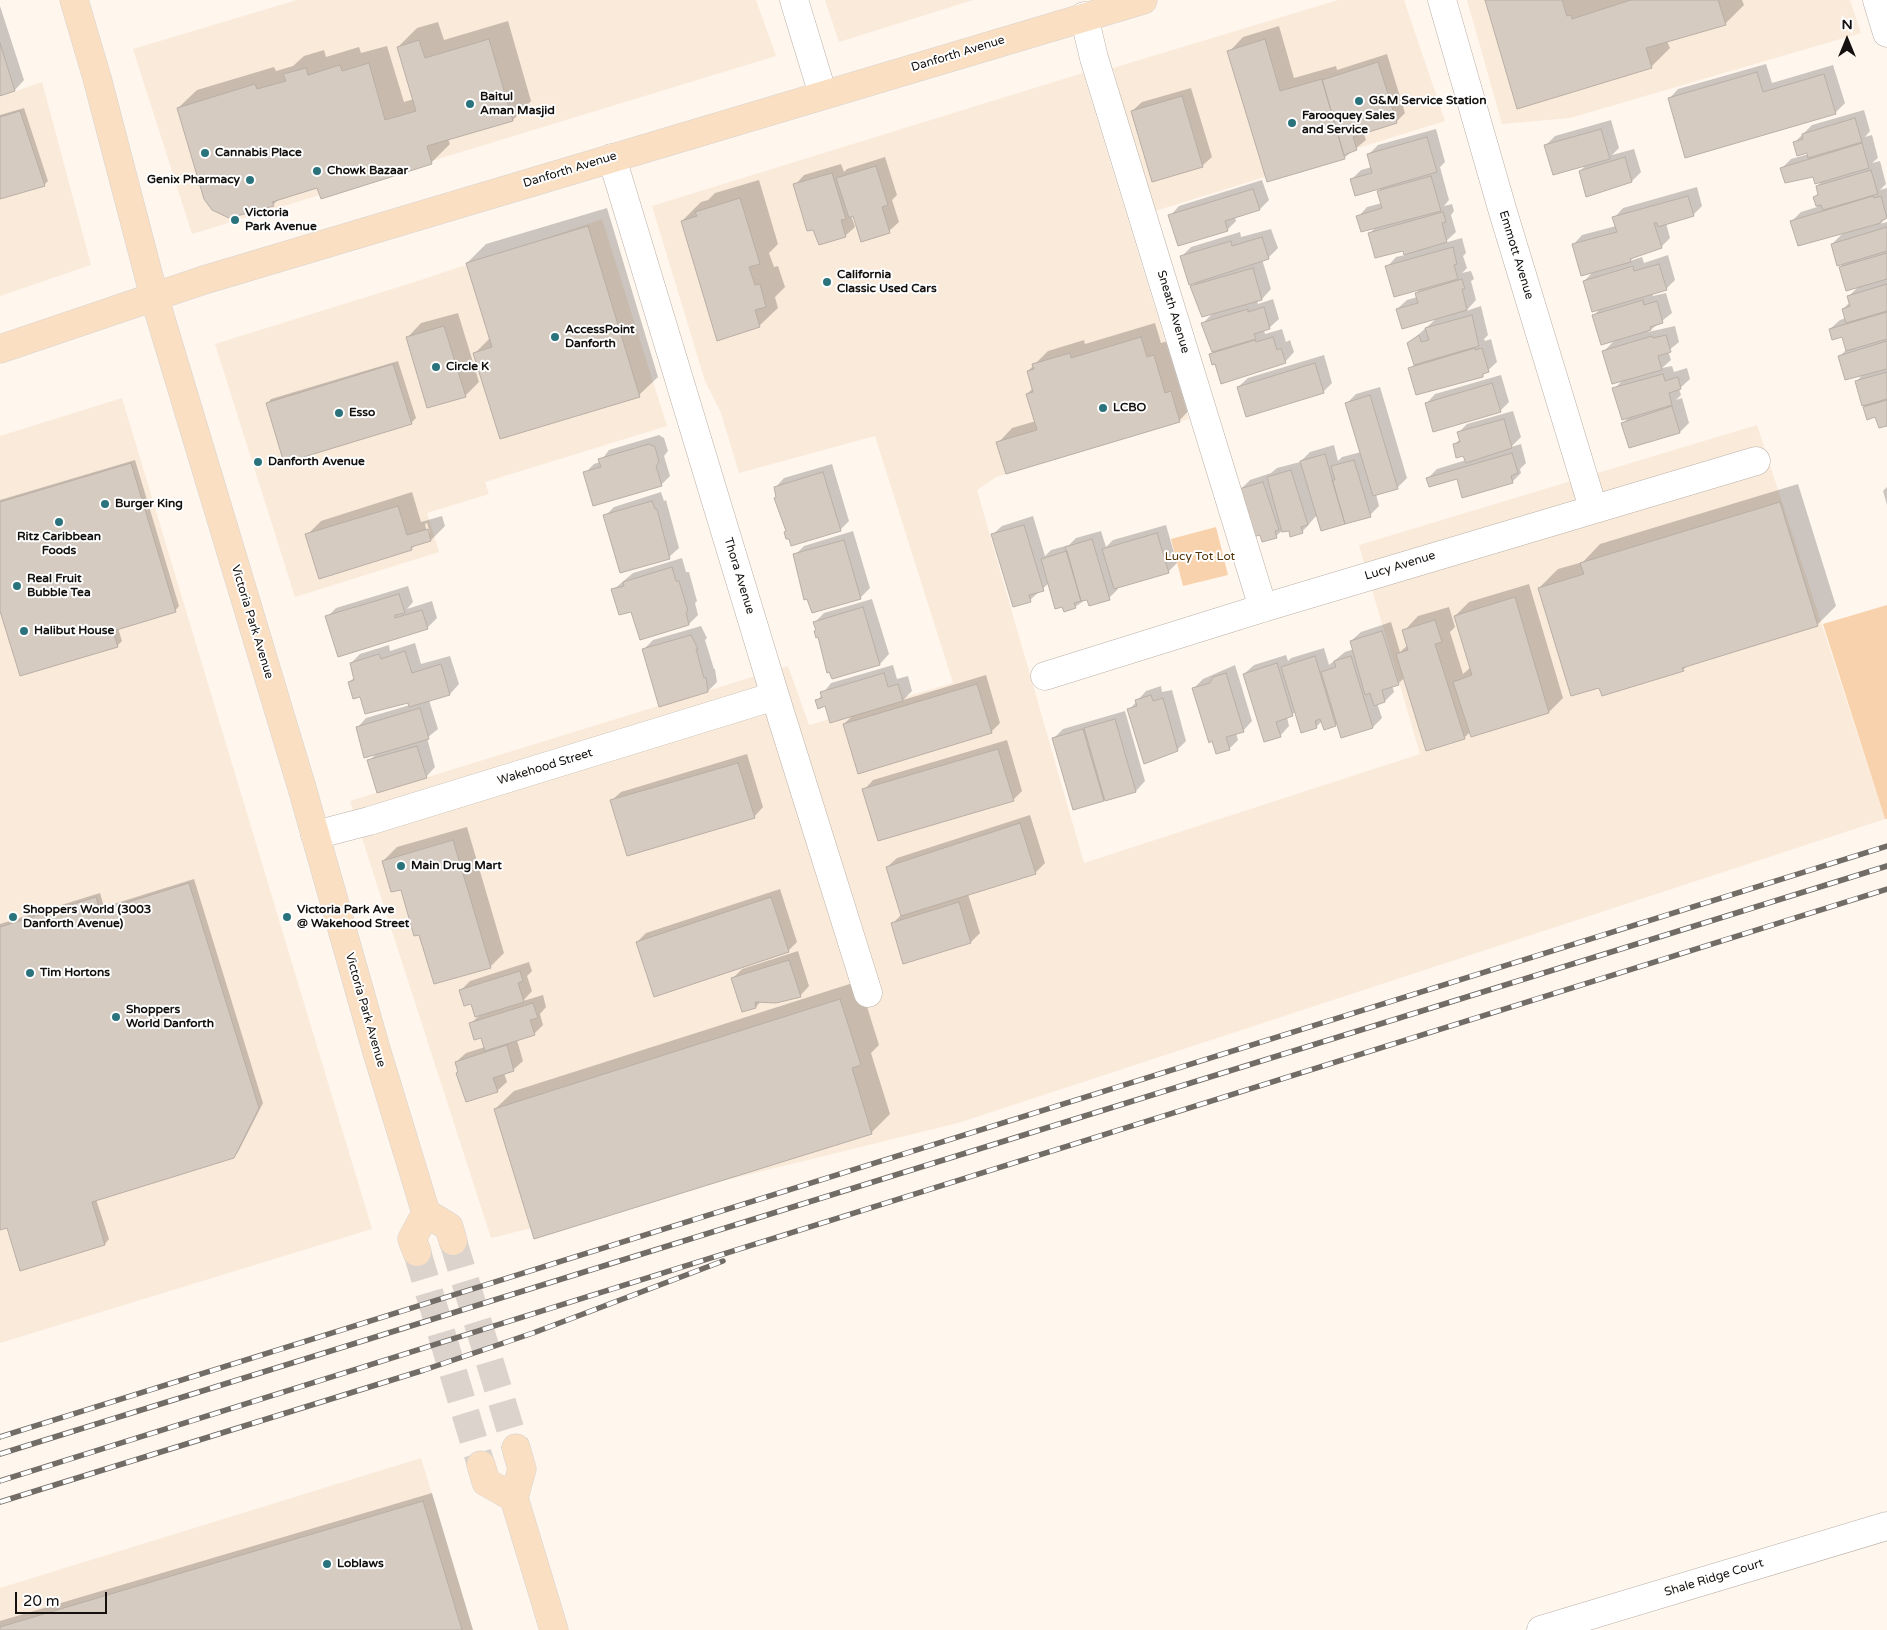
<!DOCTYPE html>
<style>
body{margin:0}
#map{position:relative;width:1887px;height:1630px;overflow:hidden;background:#fff6ee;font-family:"Varela Round",sans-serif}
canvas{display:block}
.north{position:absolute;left:1822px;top:15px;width:50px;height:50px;-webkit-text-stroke:4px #fff;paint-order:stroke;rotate:0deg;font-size:14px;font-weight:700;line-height:20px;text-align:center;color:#13100d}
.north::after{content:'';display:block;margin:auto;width:18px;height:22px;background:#13100d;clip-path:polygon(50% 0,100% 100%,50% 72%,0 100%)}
.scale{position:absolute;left:15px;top:1592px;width:92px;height:22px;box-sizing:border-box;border:2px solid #13100d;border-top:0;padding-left:6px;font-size:15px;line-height:18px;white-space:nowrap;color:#13100d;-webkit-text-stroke:4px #fff;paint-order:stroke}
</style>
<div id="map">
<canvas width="1887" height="1630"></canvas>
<div class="north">N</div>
<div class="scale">20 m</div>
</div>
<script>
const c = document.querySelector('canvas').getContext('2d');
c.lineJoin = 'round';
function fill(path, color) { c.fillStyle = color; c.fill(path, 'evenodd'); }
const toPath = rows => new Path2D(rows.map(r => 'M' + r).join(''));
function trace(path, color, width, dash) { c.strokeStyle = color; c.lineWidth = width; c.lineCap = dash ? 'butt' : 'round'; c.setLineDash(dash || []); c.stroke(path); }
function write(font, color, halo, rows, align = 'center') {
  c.font = font + ' "Varela Round",sans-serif'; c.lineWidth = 4; c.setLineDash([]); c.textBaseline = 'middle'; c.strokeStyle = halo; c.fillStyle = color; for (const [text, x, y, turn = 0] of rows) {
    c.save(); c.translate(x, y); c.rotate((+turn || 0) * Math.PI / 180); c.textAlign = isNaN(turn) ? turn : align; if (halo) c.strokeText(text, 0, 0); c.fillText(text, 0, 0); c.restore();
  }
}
const built = toPath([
 [297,0,756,0,776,56,192,234,133,49],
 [825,0,973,0,839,42],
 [1338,0,1404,0,1445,121,1152,212,1113,68],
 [1467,0,1850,0,1861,33,1570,118,1502,124],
 [1083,73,1189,419,996,477,977,490,1084,863,1420,754,1359,545,1757,425,1885,819,958,1123,491,1238,350,801,788,666,809,725,953,683,875,436,739,473,721,413,705,381,652,206],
 [42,82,91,265,0,296,0,97],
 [602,219,667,426,485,482,489,494,427,513,439,552,295,597,215,344,421,280],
 [122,398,372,1229,0,1343,0,436],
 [421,1458,473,1630,0,1630,0,1588]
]);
const green = toPath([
 [1216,527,1228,575,1183,586,1171,539],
 [1887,605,1887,819,1885,819,1823,624]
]);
const shadow = toPath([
 [1486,0,1742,0,1744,5,1725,24,1667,41,1670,48,1651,67],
 [0,6,24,80,15,90,0,94],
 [508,21,531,101,513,120,448,139,450,144,431,163,318,186,280,198,273,205,178,108,197,90,274,67,276,71,293,66,304,56,324,50,326,57,359,47,361,53,387,46,404,102,414,99,398,47,417,28,438,22,444,40],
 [1279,26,1294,78,1336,66,1337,70,1387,54,1405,113,1396,122,1363,132,1366,140,1344,158,1229,52,1243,37],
 [1766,64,1772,83,1833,65,1845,103,1835,113,1669,99,1678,89],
 [1191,88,1212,157,1202,166,1132,111,1142,102],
 [24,108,48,181,44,185,0,198,0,115],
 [1864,110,1870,131,1865,137,1872,135,1878,158,1872,163,1880,161,1886,184,1880,190,1887,188,1887,218,1879,224,1887,222,1887,425,1876,416,1868,418,1856,382,1864,373,1840,356,1847,349,1842,336,1830,329,1840,320,1846,318,1843,309,1850,302,1849,296,1859,286,1840,267,1845,262,1832,244,1844,232,1792,221,1801,212,1817,207,1814,197,1819,193,1817,186,1823,180,1813,175,1782,168,1791,159,1809,154,1795,142,1812,125],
 [1611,120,1619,148,1612,155,1634,149,1641,172,1632,181,1580,171,1587,164,1546,145,1555,136],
 [1436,129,1445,162,1440,167,1449,200,1444,206,1452,204,1454,211,1451,215,1456,232,1444,243,1462,238,1466,253,1463,256,1467,268,1462,273,1471,271,1474,279,1471,281,1476,300,1466,311,1481,306,1488,335,1484,339,1485,341,1491,339,1497,362,1483,375,1410,369,1415,364,1409,343,1437,318,1397,309,1407,300,1417,297,1416,293,1421,288,1387,267,1396,257,1405,255,1404,249,1370,233,1377,226,1358,217,1367,207,1382,203,1378,191,1384,186,1351,180,1361,170,1372,167,1368,155,1378,145],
 [885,157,897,195,892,200,899,222,889,231,854,215,851,215,855,227,845,236,795,185,804,175,841,164,844,172,847,169],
 [759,180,778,244,769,253,774,267,778,266,785,287,775,297,778,308,759,326,682,221,701,202,708,200,715,193],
 [1262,180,1269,200,1260,209,1235,217,1236,221,1227,230,1170,216,1179,206],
 [1697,187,1702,206,1693,215,1666,223,1670,238,1661,247,1635,256,1630,261,1642,257,1644,263,1668,255,1675,280,1666,289,1652,293,1653,296,1666,293,1672,313,1648,332,1675,326,1679,342,1668,351,1671,360,1662,368,1672,366,1674,372,1687,368,1690,379,1679,389,1681,395,1676,400,1682,398,1689,423,1680,432,1623,423,1630,416,1614,389,1623,380,1604,351,1615,340,1594,315,1601,308,1584,281,1594,271,1573,245,1582,235,1616,226,1614,218,1623,208],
 [607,208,658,377,639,395,475,353,490,338,467,263,486,244],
 [1271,229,1278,248,1268,258,1262,259,1271,289,1262,299,1257,300,1258,304,1273,299,1279,319,1269,328,1264,330,1265,334,1282,329,1286,342,1290,340,1294,352,1285,362,1216,362,1210,354,1213,352,1202,324,1213,313,1191,287,1197,281,1182,256,1191,247,1240,232,1241,237],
 [458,313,479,382,465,396,407,338,421,323],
 [1155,323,1161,343,1168,341,1193,406,1179,421,998,443,1012,428,1036,421,1027,394,1033,388,1028,371,1048,351,1084,340,1085,344],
 [1324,355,1332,383,1323,392,1238,387,1248,378],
 [398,361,416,418,411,423,267,404,271,399],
 [1501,375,1509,402,1500,411,1426,404,1435,394],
 [1380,387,1407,478,1397,488,1376,494,1379,506,1370,515,1317,515,1302,532,1283,530,1276,536,1241,489,1250,480,1271,473,1277,468,1300,462,1310,452,1334,445,1338,461,1342,457,1361,452,1347,403,1356,394],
 [1513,411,1521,437,1511,447,1521,444,1526,463,1520,469,1521,473,1512,482,1458,478,1428,478,1437,469,1466,460,1464,454,1454,445,1460,439,1458,433,1467,424],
 [659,435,664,438,668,451,664,456,670,476,661,485,585,473,594,464,600,462,609,450],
 [135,460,179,606,175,611,118,628,122,641,117,646,0,606,0,500],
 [832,464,849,521,840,530,787,531,775,488,784,478],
 [1798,484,1836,606,1817,625,1688,665,1683,670,1539,588,1558,569,1583,562,1600,544],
 [1887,487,1887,505,1883,491],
 [412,492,421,522,442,516,445,526,431,540,416,545,411,549,307,535,321,521],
 [427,523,430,533,427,533,425,524],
 [661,492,664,501,666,500,679,548,669,557,605,516,614,507],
 [1033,516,1045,556,1051,550,1069,545,1076,538,1101,531,1106,547,1113,540,1166,525,1177,563,1168,572,1118,587,1118,589,1109,598,1088,598,1075,607,1049,583,1030,600,992,535,1002,526],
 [853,531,870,588,861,597,813,612,795,555,804,546],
 [682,558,686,572,689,572,697,601,695,603,698,615,689,624,640,638,632,610,613,590,633,573],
 [1529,584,1563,698,1549,712,1470,732,1464,738,1405,677,1398,684,1392,685,1394,692,1385,701,1377,703,1382,718,1373,727,1338,723,1336,725,1322,721,1316,727,1296,712,1287,717,1289,726,1280,736,1244,674,1254,665,1286,655,1288,661,1291,658,1324,648,1329,665,1345,652,1354,649,1351,641,1361,632,1391,622,1400,652,1408,645,1404,631,1418,616,1449,607,1455,627,1450,632,1463,674,1471,667,1455,616,1469,602],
 [408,586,413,602,407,609,432,601,437,618,427,628,339,656,327,617,336,608],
 [872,599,889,654,880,664,832,678,815,622,824,613],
 [701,626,707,638,705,640,714,669,715,669,717,682,708,691,643,650,653,640],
 [415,643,421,664,450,656,459,684,450,694,429,700,438,729,427,738,435,767,426,777,369,761,376,754,357,728,366,718,410,705,408,702,360,696,349,682,355,677,351,663,360,654,389,645,390,651],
 [893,665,897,679,908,676,912,691,903,700,986,675,1000,723,991,732,844,724,853,715,817,701,831,683],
 [1235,665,1252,721,1243,731,1236,733,1238,740,1229,749,1193,689,1203,679],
 [1161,686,1162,692,1172,690,1186,741,1177,750,1129,710,1146,691],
 [1125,711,1145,781,1136,791,1103,800,1054,738,1063,729],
 [1007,740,1022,791,1013,800,864,790,873,780],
 [747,754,763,807,754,817,611,801,621,792],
 [1030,815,1045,863,1035,873,968,894,980,933,971,942,892,924,902,914,887,867,897,858],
 [467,827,504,953,490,967,420,933,401,888,383,861,397,847],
 [194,879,263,1103,238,1152,234,1157,96,1199,109,1239,105,1244,8,1227,0,1229,0,924,100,893,104,907],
 [780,889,797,942,788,951,637,942,646,933],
 [798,951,809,986,800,996,761,1001,756,1007,733,978,742,969],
 [529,962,532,971,527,976,532,991,523,1001,543,995,546,1007,540,1014,543,1025,534,1034,517,1040,523,1061,513,1070,504,1073,507,1082,497,1091,459,1071,456,1062,466,1053,485,1047,482,1036,470,1024,480,1015,461,990,470,981],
 [859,981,879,1045,871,1053,890,1114,871,1133,495,1109,514,1091],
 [432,1493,473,1630,0,1630,0,1621]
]);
const building = toPath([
 [1485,0,1562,0,1567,16,1571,15,1572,19,1631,0,1718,0,1726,25,1646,48,1652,68,1517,109,1485,0],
 [489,39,513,121,427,146,432,164,321,199,317,188,272,202,274,206,229,218,212,210,204,199,177,108,255,84,257,89,286,81,283,74,306,68,308,75,340,65,342,71,369,63,385,120,416,111,397,47,419,40,425,58,489,39],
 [1265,39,1280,91,1322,79,1345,159,1267,182,1227,51,1265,39],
 [0,43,15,91,0,96,0,43],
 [1378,62,1397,123,1353,137,1357,150,1344,155,1322,80,1378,62],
 [1757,72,1763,92,1824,74,1836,114,1685,158,1668,98,1757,72],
 [1182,96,1203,167,1152,182,1131,111,1182,96],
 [20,111,45,186,0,199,0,117,20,111],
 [1855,118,1862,142,1808,158,1807,153,1797,156,1793,142,1803,139,1802,134,1855,118],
 [1601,129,1610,159,1553,175,1544,145,1601,129],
 [1427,137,1437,172,1355,196,1350,179,1372,173,1367,154,1427,137],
 [1862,143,1869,168,1815,184,1813,177,1785,183,1780,168,1862,143],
 [1625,157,1632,182,1586,197,1579,171,1625,157],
 [876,166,888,205,882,207,890,233,861,242,853,216,849,218,836,178,876,166],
 [1871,170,1878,194,1823,210,1821,205,1816,206,1813,197,1818,195,1816,186,1871,170],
 [832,173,846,219,841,220,846,237,819,245,813,230,807,231,793,184,832,173],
 [1431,176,1441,211,1361,232,1356,216,1382,208,1377,191,1431,176],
 [1253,189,1260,210,1225,221,1228,231,1178,246,1168,215,1253,189],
 [1688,196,1694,216,1658,227,1657,223,1654,223,1662,248,1630,259,1631,262,1581,276,1572,244,1617,232,1612,217,1688,196],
 [1873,196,1874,198,1881,196,1887,218,1881,221,1881,223,1798,246,1790,221,1873,196],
 [740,198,760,264,749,267,755,285,760,284,766,307,755,310,760,327,717,341,681,221,697,216,695,212,740,198],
 [1443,212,1446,222,1442,223,1447,242,1404,255,1403,251,1375,258,1368,233,1443,212],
 [588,226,640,397,500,439,473,353,492,347,466,263,588,226],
 [1887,227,1887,251,1837,266,1831,244,1887,227],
 [1262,237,1269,259,1189,285,1180,256,1231,241,1232,246,1262,237],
 [1453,247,1457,264,1454,265,1458,279,1394,297,1385,266,1453,247],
 [1887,253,1887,279,1846,291,1839,267,1887,253],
 [1659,264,1667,290,1592,312,1583,281,1633,266,1634,271,1659,264],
 [1253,268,1262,300,1202,317,1190,286,1253,268],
 [1462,279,1465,289,1462,289,1467,310,1402,329,1396,309,1418,303,1415,293,1462,279],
 [1887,284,1887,311,1846,323,1842,309,1850,306,1847,296,1887,284],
 [1643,300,1644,305,1657,301,1663,323,1650,327,1651,330,1601,345,1592,315,1643,300],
 [1264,307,1270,329,1254,334,1256,339,1212,352,1201,323,1248,309,1248,312,1264,307],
 [1887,312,1887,339,1846,351,1842,337,1832,340,1829,329,1887,312],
 [1472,315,1479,346,1414,365,1407,343,1419,335,1421,342,1429,340,1425,328,1472,315],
 [444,326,466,397,427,408,406,337,444,326],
 [1666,335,1671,352,1658,356,1662,370,1612,384,1602,351,1652,336,1653,338,1666,335],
 [1141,337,1147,357,1154,355,1165,393,1171,391,1180,422,1006,474,996,442,1037,430,1026,394,1033,392,1027,371,1034,369,1032,364,1070,353,1071,358,1141,337],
 [1273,337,1277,350,1281,348,1286,363,1221,384,1215,364,1212,365,1209,354,1255,340,1256,342,1273,337],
 [1887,341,1887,369,1845,380,1838,356,1887,341],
 [1475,348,1475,350,1482,348,1489,372,1483,374,1483,377,1416,395,1408,368,1475,348],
 [1315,363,1324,393,1246,417,1237,387,1315,363],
 [393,364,412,424,284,463,266,403,393,364],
 [1887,372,1887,399,1862,406,1855,381,1887,372],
 [1663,374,1665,381,1678,377,1681,389,1669,393,1672,405,1622,420,1612,388,1663,374],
 [1492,383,1501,412,1433,432,1425,403,1492,383],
 [1370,395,1398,489,1373,496,1345,403,1370,395],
 [1887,400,1887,426,1879,428,1875,417,1867,420,1863,407,1887,400],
 [1672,406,1680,433,1629,448,1621,423,1672,406],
 [1504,419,1512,448,1466,463,1463,456,1456,458,1453,444,1460,442,1457,432,1504,419],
 [649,444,655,447,659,462,656,466,662,486,593,506,583,472,601,467,598,459,649,444],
 [1512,453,1518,473,1511,476,1513,483,1462,498,1457,479,1429,487,1426,478,1512,453],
 [1325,454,1345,524,1321,531,1300,461,1325,454],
 [1354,460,1371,517,1345,524,1332,480,1335,480,1331,466,1354,460],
 [131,463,176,612,113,631,118,647,20,676,0,611,0,502,131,463],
 [1291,470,1308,525,1301,527,1303,533,1290,537,1289,531,1282,532,1267,477,1291,470],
 [823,472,841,531,791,546,789,539,786,539,784,532,786,531,774,498,776,497,774,487,823,472],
 [1263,482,1279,530,1275,531,1277,538,1262,542,1260,535,1253,537,1239,489,1263,482],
 [652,501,655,509,657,509,670,559,620,573,603,515,652,501],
 [1780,502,1818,626,1682,668,1684,671,1602,696,1599,688,1571,696,1538,588,1584,574,1580,563,1780,502],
 [398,506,407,535,428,529,431,541,411,547,412,550,319,579,305,534,398,506],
 [1024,525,1044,591,1029,595,1031,602,1013,607,991,534,1024,525],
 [1157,533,1169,573,1114,589,1102,549,1157,533],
 [1092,539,1110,600,1089,606,1087,600,1081,601,1065,547,1092,539],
 [844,540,861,599,812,613,807,599,804,600,793,554,844,540],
 [1067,551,1081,601,1074,603,1076,608,1064,612,1062,607,1055,609,1041,559,1067,551],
 [672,567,676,581,679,581,688,611,686,612,689,625,640,640,631,612,619,615,611,589,624,586,623,582,672,567],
 [399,594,405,613,395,615,395,618,422,610,428,629,338,657,325,616,399,594],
 [1515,597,1549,713,1471,737,1453,682,1472,675,1454,616,1515,597],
 [863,607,880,665,832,679,829,672,827,673,818,637,816,638,814,631,816,630,813,622,863,607],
 [1435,620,1442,642,1435,644,1465,739,1426,751,1396,654,1408,650,1402,630,1435,620],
 [1382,631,1399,685,1382,690,1385,702,1374,706,1370,693,1365,695,1350,641,1382,631],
 [691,635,698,649,696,649,704,678,706,677,708,692,659,707,642,649,691,635],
 [405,651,412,673,441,664,450,695,409,707,408,703,365,714,360,697,353,699,348,682,354,680,350,663,379,654,381,659,405,651],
 [1315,656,1336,726,1324,730,1320,719,1315,721,1317,728,1301,733,1281,667,1315,656],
 [1351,656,1373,728,1341,738,1321,672,1336,667,1334,661,1351,656],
 [1277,663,1293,716,1276,722,1281,737,1264,742,1243,674,1277,663],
 [884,673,888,687,898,684,903,701,830,723,825,706,818,709,815,700,822,698,820,692,884,673],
 [1226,673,1244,732,1226,737,1230,750,1216,754,1212,741,1209,743,1192,688,1210,683,1213,677,1226,673],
 [977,684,992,733,858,774,843,724,977,684],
 [1151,695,1153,701,1163,698,1178,751,1144,764,1127,709,1137,706,1135,700,1151,695],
 [420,708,429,739,364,758,356,727,420,708],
 [1115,719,1136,792,1105,801,1084,728,1115,719],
 [1083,729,1104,801,1073,810,1052,738,1083,729],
 [417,746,427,778,377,793,367,760,417,746],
 [998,749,1014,801,878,841,862,789,998,749],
 [738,763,755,818,627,856,610,800,738,763],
 [1020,823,1036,874,901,916,886,867,1020,823],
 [453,840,491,968,434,984,419,935,414,936,401,890,391,892,382,861,453,840],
 [189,883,259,1108,234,1158,92,1202,105,1245,20,1271,7,1228,0,1230,0,927,96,897,100,911,189,883],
 [771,897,789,952,654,997,636,942,771,897],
 [959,902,971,943,903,964,891,923,959,902],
 [789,960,801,997,776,1003,755,1002,756,1008,742,1012,731,978,789,960],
 [520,971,523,981,518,983,524,1002,475,1017,471,1004,464,1006,459,990,520,971],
 [840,999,861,1065,852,1068,872,1134,534,1239,494,1109,840,999],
 [533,1003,538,1018,530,1020,535,1035,485,1051,481,1038,474,1040,469,1023,533,1003],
 [507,1045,514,1071,493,1078,498,1092,466,1102,456,1073,458,1072,455,1062,507,1045],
 [423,1501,462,1630,0,1630,0,1627,423,1501]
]);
const majorTunnel = toPath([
 [453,1241,516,1448],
 [417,1252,481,1465]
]);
const minor = toPath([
 [794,0,823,95],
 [1442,0,1503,212,1593,508],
 [1877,0,1887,33],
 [1084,16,1094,58,1263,608],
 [612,158,775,696,868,993],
 [1045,676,1263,608,1756,461],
 [315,835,369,821,775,696],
 [1541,1630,1887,1526]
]);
const major = toPath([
 [74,0,97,78,154,296,302,788,376,1049,426,1213,449,1227,453,1241],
 [0,349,204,280,1143,0],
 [417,1252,412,1239,426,1213],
 [516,1448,522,1469,514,1498,554,1630],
 [481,1465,486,1482,514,1498]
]);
const rail = toPath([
 [0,1437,1887,846],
 [0,1454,1887,866],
 [0,1481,1887,889],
 [0,1502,424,1370,533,1333,723,1261]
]);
const markers = [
 [1359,101,5,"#2a737c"],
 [470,104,5,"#2a737c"],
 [1292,123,5,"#2a737c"],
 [205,153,5,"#2a737c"],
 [317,171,5,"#2a737c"],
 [250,180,5,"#2a737c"],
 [235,220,5,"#2a737c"],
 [827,282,5,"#2a737c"],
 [555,337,5,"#2a737c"],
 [436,367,5,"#2a737c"],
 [1103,408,5,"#2a737c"],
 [339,413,5,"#2a737c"],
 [258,462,5,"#2a737c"],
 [105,504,5,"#2a737c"],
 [59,522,5,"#2a737c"],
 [17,586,5,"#2a737c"],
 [24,631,5,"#2a737c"],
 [401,866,5,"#2a737c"],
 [13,917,5,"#2a737c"],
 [287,917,5,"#2a737c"],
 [30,973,5,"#2a737c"],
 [116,1017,5,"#2a737c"],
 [327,1564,5,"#2a737c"]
];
const streetNames = [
 ["Danforth Avenue",958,54,-17],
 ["Danforth Avenue",570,170,-17],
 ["Emmott Avenue",1516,255,73],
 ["Sneath Avenue",1173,312,73],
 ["Lucy Avenue",1400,566,-17],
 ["Thora Avenue",739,576,73],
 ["Victoria Park Avenue",252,622,73],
 ["Wakehood Street",545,767,-17],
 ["Victoria Park Avenue",365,1010,74],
 ["Shale Ridge Court",1714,1578,-17]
];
const poiNames = [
 ["Baitul",480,97],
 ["Aman Masjid",480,111],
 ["G&M Service Station",1369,101],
 ["Farooquey Sales",1302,116],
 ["and Service",1302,130],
 ["Cannabis Place",215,153],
 ["Chowk Bazaar",327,171],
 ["Genix Pharmacy",240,180,"right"],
 ["Victoria",245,213],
 ["Park Avenue",245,227],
 ["California",837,275],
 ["Classic Used Cars",837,289],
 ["AccessPoint",565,330],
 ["Danforth",565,344],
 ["Circle K",446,367],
 ["LCBO",1113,408],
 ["Esso",349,413],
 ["Danforth Avenue",268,462],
 ["Burger King",115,504],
 ["Ritz Caribbean",59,537,"center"],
 ["Foods",59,551,"center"],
 ["Real Fruit",27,579],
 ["Bubble Tea",27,593],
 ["Halibut House",34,631],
 ["Main Drug Mart",411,866],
 ["Shoppers World (3003",23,910],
 ["Danforth Avenue)",23,924],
 ["Victoria Park Ave",297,910],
 ["@ Wakehood Street",297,924],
 ["Tim Hortons",40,973],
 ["Shoppers",126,1010],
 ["World Danforth",126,1024],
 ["Loblaws",337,1564]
];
const parkNames = [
 ["Lucy Tot Lot",1200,557]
];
fill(built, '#faeada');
fill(green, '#f7d2ac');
fill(shadow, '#0003');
fill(building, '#d5cbc1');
trace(building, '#b9afa6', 1);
trace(majorTunnel, '#dcd4cc', 28, [28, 14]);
trace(minor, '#bbb1a8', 29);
trace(major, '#d5d4d3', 29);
trace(minor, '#fff', 28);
trace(major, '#fadfc2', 28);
trace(rail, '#726c67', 5.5);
trace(rail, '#fff', 4, [11]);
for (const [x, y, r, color] of markers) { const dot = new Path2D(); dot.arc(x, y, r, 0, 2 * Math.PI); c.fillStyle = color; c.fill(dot); trace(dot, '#fff', 2); }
write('12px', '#13100d', '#fff', streetNames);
write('bold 12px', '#13100d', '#fff', poiNames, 'left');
write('12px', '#4f2f05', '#fff', parkNames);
</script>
